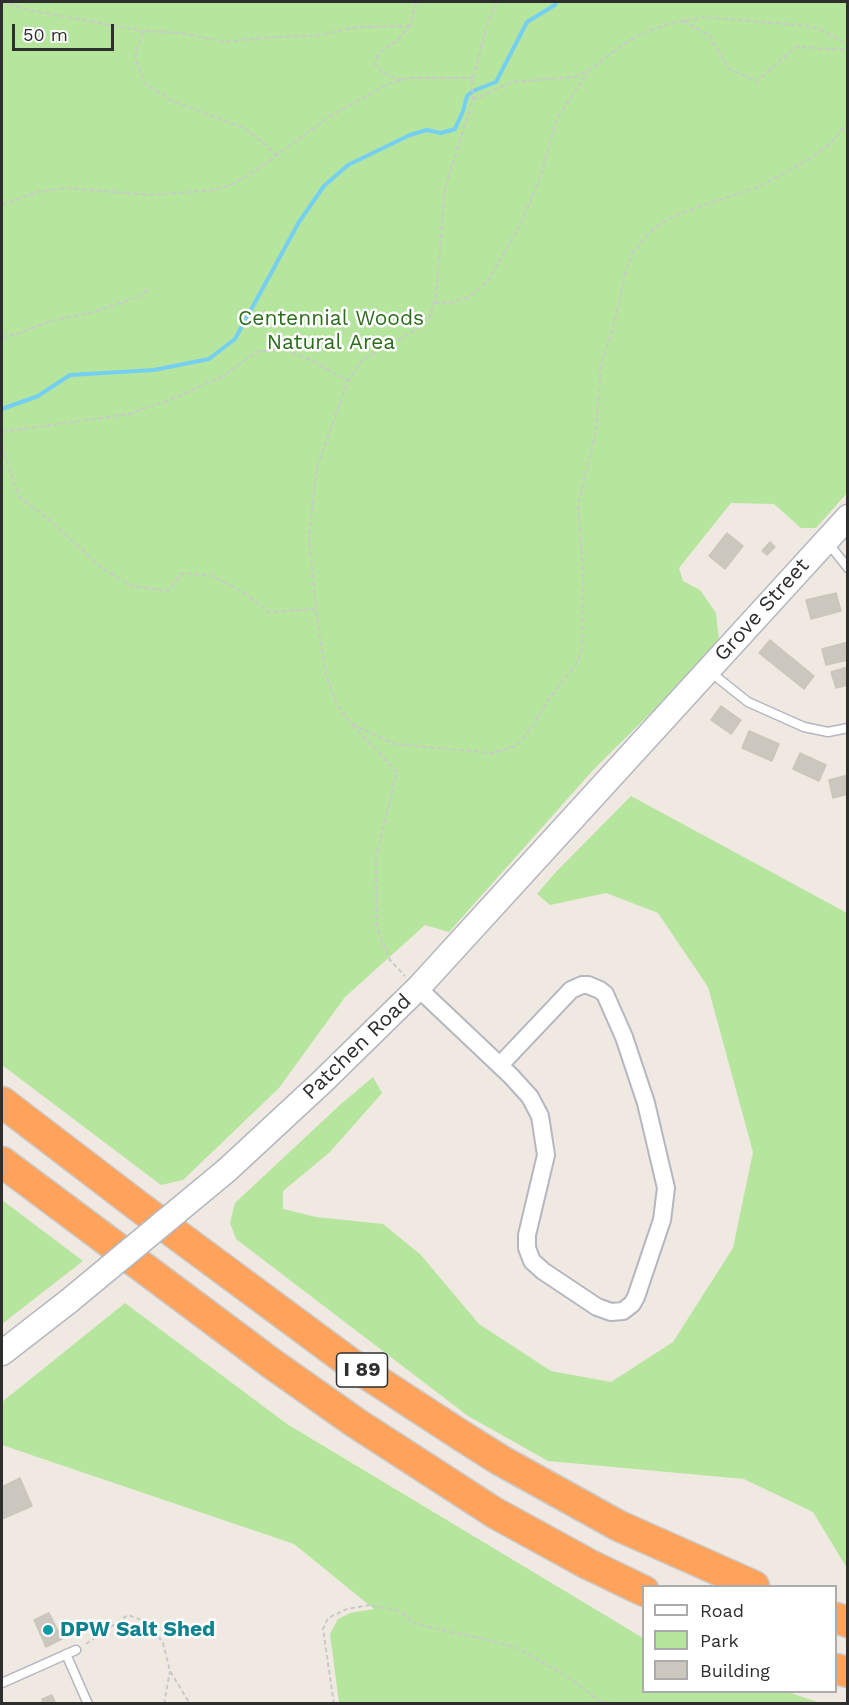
<!DOCTYPE html>
<style>
body{margin:0}
#map{position:relative;width:849px;height:1705px;overflow:hidden;background:#efe9e1;font-family:"Work Sans",sans-serif}
canvas{display:block}
.frame{position:absolute;inset:0;border:3px solid #2e2e2e;pointer-events:none}
.legend{position:absolute;left:642px;top:1585px;width:195px;height:108px;box-sizing:border-box;background:#fff;border:2px solid #ababab;margin:0;padding:8px 10px;list-style:none;font-size:18px;color:#2e2e2e}
.legend li{display:flex;align-items:center;gap:12px;height:30px}
.legend b{width:30px;border:2px solid #ababab}
.scale{position:absolute;left:12px;top:24px;width:102px;height:27px;box-sizing:border-box;border:3px solid #2e2e2e;border-top:0;padding-left:8px;font-size:18px;line-height:21px;white-space:nowrap;color:#2e2e2e;-webkit-text-stroke:4px #fff;paint-order:stroke}
</style>
<div id="map">
<canvas width="849" height="1705"></canvas>
<div class="frame"></div>
<ul class="legend">
<li><b style="height:8px;background:#fff"></b>Road</li>
<li><b style="height:16px;background:#b6e59e"></b>Park</li>
<li><b style="height:16px;background:#cbc7bf"></b>Building</li>
</ul>
<div class="scale">50 m</div>
</div>
<script>
const c = document.querySelector('canvas').getContext('2d');
c.lineJoin = 'round';
function fill(path, color) { c.fillStyle = color; c.fill(path, 'evenodd'); }
const toPath = rows => new Path2D(rows.map(r => 'M' + r).join(''));
function trace(path, color, width, dash) { c.strokeStyle = color; c.lineWidth = width; c.lineCap = dash ? 'butt' : 'round'; c.setLineDash(dash || []); c.stroke(path); }
function write(font, color, halo, rows, align = 'center') {
  c.font = font + ' "Work Sans",sans-serif'; c.lineWidth = 5; c.setLineDash([]); c.textBaseline = 'middle'; c.strokeStyle = halo; c.fillStyle = color; for (const [text, x, y, turn = 0] of rows) {
    c.save(); c.translate(x, y); c.rotate((+turn || 0) * Math.PI / 180); c.textAlign = isNaN(turn) ? turn : align; if (halo) c.strokeText(text, 0, 0); c.fillText(text, 0, 0); c.restore();
  }
}
const green = toPath([
 [2,2,847,2,847,493,816,528,801,528,774,504,731,503,679,568,683,581,700,590,716,613,719,640,674,690,594,769,449,932,425,925,345,997,279,1088,183,1180,161,1185,2,1065],
 [631,796,847,913,847,1568,813,1512,744,1479,548,1461,468,1416,236,1239,230,1223,235,1203,341,1104,373,1077,382,1093,330,1152,283,1191,283,1209,316,1217,383,1224,420,1254,479,1324,551,1371,611,1382,673,1342,733,1248,753,1152,708,987,658,913,606,893,550,905,537,894,554,874],
 [2,1200,83,1261,2,1324],
 [125,1303,287,1424,643,1638,644,1692,788,1692,820,1703,339,1703,330,1634,338,1619,350,1613,374,1609,294,1544,2,1445,2,1402]
]);
const stream = toPath([
 [2,409,38,396,70,375,154,370,209,359,235,339,299,222,324,186,348,165,410,135,427,130,441,133,455,129,463,111,467,96,473,91,496,82,527,22,555,5,556,2]
]);
const building = toPath([
 [727,533,743,546,725,569,709,556,727,533],
 [770,542,775,547,767,555,762,551,770,542],
 [836,593,841,611,811,619,806,600,836,593],
 [770,640,814,676,804,689,759,653,770,640],
 [848,642,848,660,826,665,822,649,848,642],
 [848,667,848,685,836,688,831,672,848,667],
 [721,706,741,720,731,734,711,720,721,706],
 [749,731,779,744,772,761,742,748,749,731],
 [800,753,826,765,819,781,793,769,800,753],
 [848,775,848,794,833,798,829,780,848,775],
 [20,1478,32,1506,2,1519,2,1487,20,1478],
 [49,1613,62,1639,46,1647,34,1620,49,1613],
 [52,1695,56,1704,43,1704,42,1699,52,1695]
]);
const path = toPath([
 [2,2,29,10,143,31],
 [497,2,488,22,472,83,473,100,445,188,436,296,430,317,419,328,362,360,348,381,317,467,309,538,318,625,326,675,337,705,352,724,394,744,493,753,516,746,533,726,546,703,577,663,582,649,583,570,578,505,596,432,601,364,613,329,626,270,633,252,649,233,665,221,681,213,760,186,810,159,831,143,848,123],
 [683,21,709,35,729,69,757,81,796,47,848,50],
 [402,80,383,73,375,64,379,53,398,40,410,26,416,2],
 [473,100,512,82,574,77,589,70,628,41,646,32,671,23,704,17,808,26,822,30,848,45],
 [277,156,265,144,244,128,173,101,145,84,135,57,143,31,182,33,224,42,274,37,316,36,357,27,410,26],
 [2,205,37,192,66,188,151,195,214,190,231,185,257,170,330,116,388,84,409,78,474,78],
 [434,303,453,302,469,297,488,281,521,224,542,172,557,118,588,72],
 [2,337,17,334,50,321,94,312,141,296,149,288],
 [2,432,129,414,175,398,223,376,256,352,283,349,315,362,348,381],
 [2,446,19,497,44,515,102,568,132,586,168,591,182,573,213,576,243,592,269,612,315,609],
 [353,725,397,772,376,857,377,928,390,960,405,976],
 [86,1644,128,1615,149,1623,163,1643,170,1671,190,1704],
 [164,1704,170,1671],
 [334,1704,323,1629,328,1618,347,1609,370,1605,399,1611,415,1623,441,1630,484,1639,518,1648,568,1677,598,1700,613,1704]
]);
const lane = toPath([
 [828,543,848,568],
 [709,671,748,702,804,727,828,732,848,728],
 [66,1654,88,1704],
 [2,1683,76,1650]
]);
const street = toPath([
 [418,988,511,1076,530,1097,540,1116,546,1155,527,1235,527,1248,532,1261,543,1271,597,1307,611,1312,623,1311,632,1304,636,1297,662,1220,666,1188,646,1103,624,1037,605,994,600,990,588,985,582,985,571,990,500,1065]
]);
const secondary = toPath([
 [227,1170,322,1082,418,988,848,517],
 [2,1353,69,1301]
]);
const highway = toPath([
 [2,1102,138,1206,350,1363,462,1436,500,1460,619,1526,754,1586],
 [2,1162,271,1363,356,1423,495,1513,588,1564,644,1591],
 [836,1618,848,1622],
 [836,1669,848,1672]
]);
const secondaryBridge = toPath([
 [69,1301,227,1170]
]);
const markers = [
 [48,1630,6,"#0f9aa8"]
];
const shields = [
 [362,1370,51]
];
const shieldNames = [
 ["I 89",362,1370]
];
const parkNames = [
 ["Centennial Woods",331,319],
 ["Natural Area",331,343]
];
const streetNames = [
 ["Grove Street",762,610,-48],
 ["Patchen Road",357,1047,-44]
];
const cultureNames = [
 ["DPW Salt Shed",60,1630]
];
fill(green, '#b6e59e');
trace(stream, '#75cff0', 4);
fill(building, '#cbc7bf');
trace(building, '#cbc5ba', 1.5);
trace(lane, '#b4b7c1', 11);
trace(street, '#b4b7c1', 20);
trace(secondary, '#b4b7c1', 27);
trace(highway, '#c9c9c9', 33);
trace(path, '#c9c9c9', 2, [4.5, 3]);
trace(lane, '#fff', 8);
trace(street, '#fff', 16);
trace(secondary, '#fff', 24);
trace(highway, '#ffa35c', 30);
trace(secondaryBridge, '#b4b7c1', 27, []);
trace(secondaryBridge, '#fff', 24);
for (const [x, y, r, color] of markers) { const dot = new Path2D(); dot.arc(x, y, r, 0, 2 * Math.PI); c.fillStyle = color; c.fill(dot); trace(dot, '#fff', 2); }
for (const [x, y, w] of shields) { const box = new Path2D(); box.roundRect(x - w / 2, y - 17, w, 34, 4.5); c.fillStyle = '#fff'; c.fill(box); trace(box, '#2e2e2e', 1.5); }
write('bold 20px', '#2e2e2e', null, shieldNames);
write('21px', '#2c6e1b', '#fff', parkNames);
write('21px', '#2e2e2e', '#fff', streetNames);
write('bold 21px', '#0d838f', '#fff', cultureNames, 'left');
</script>
